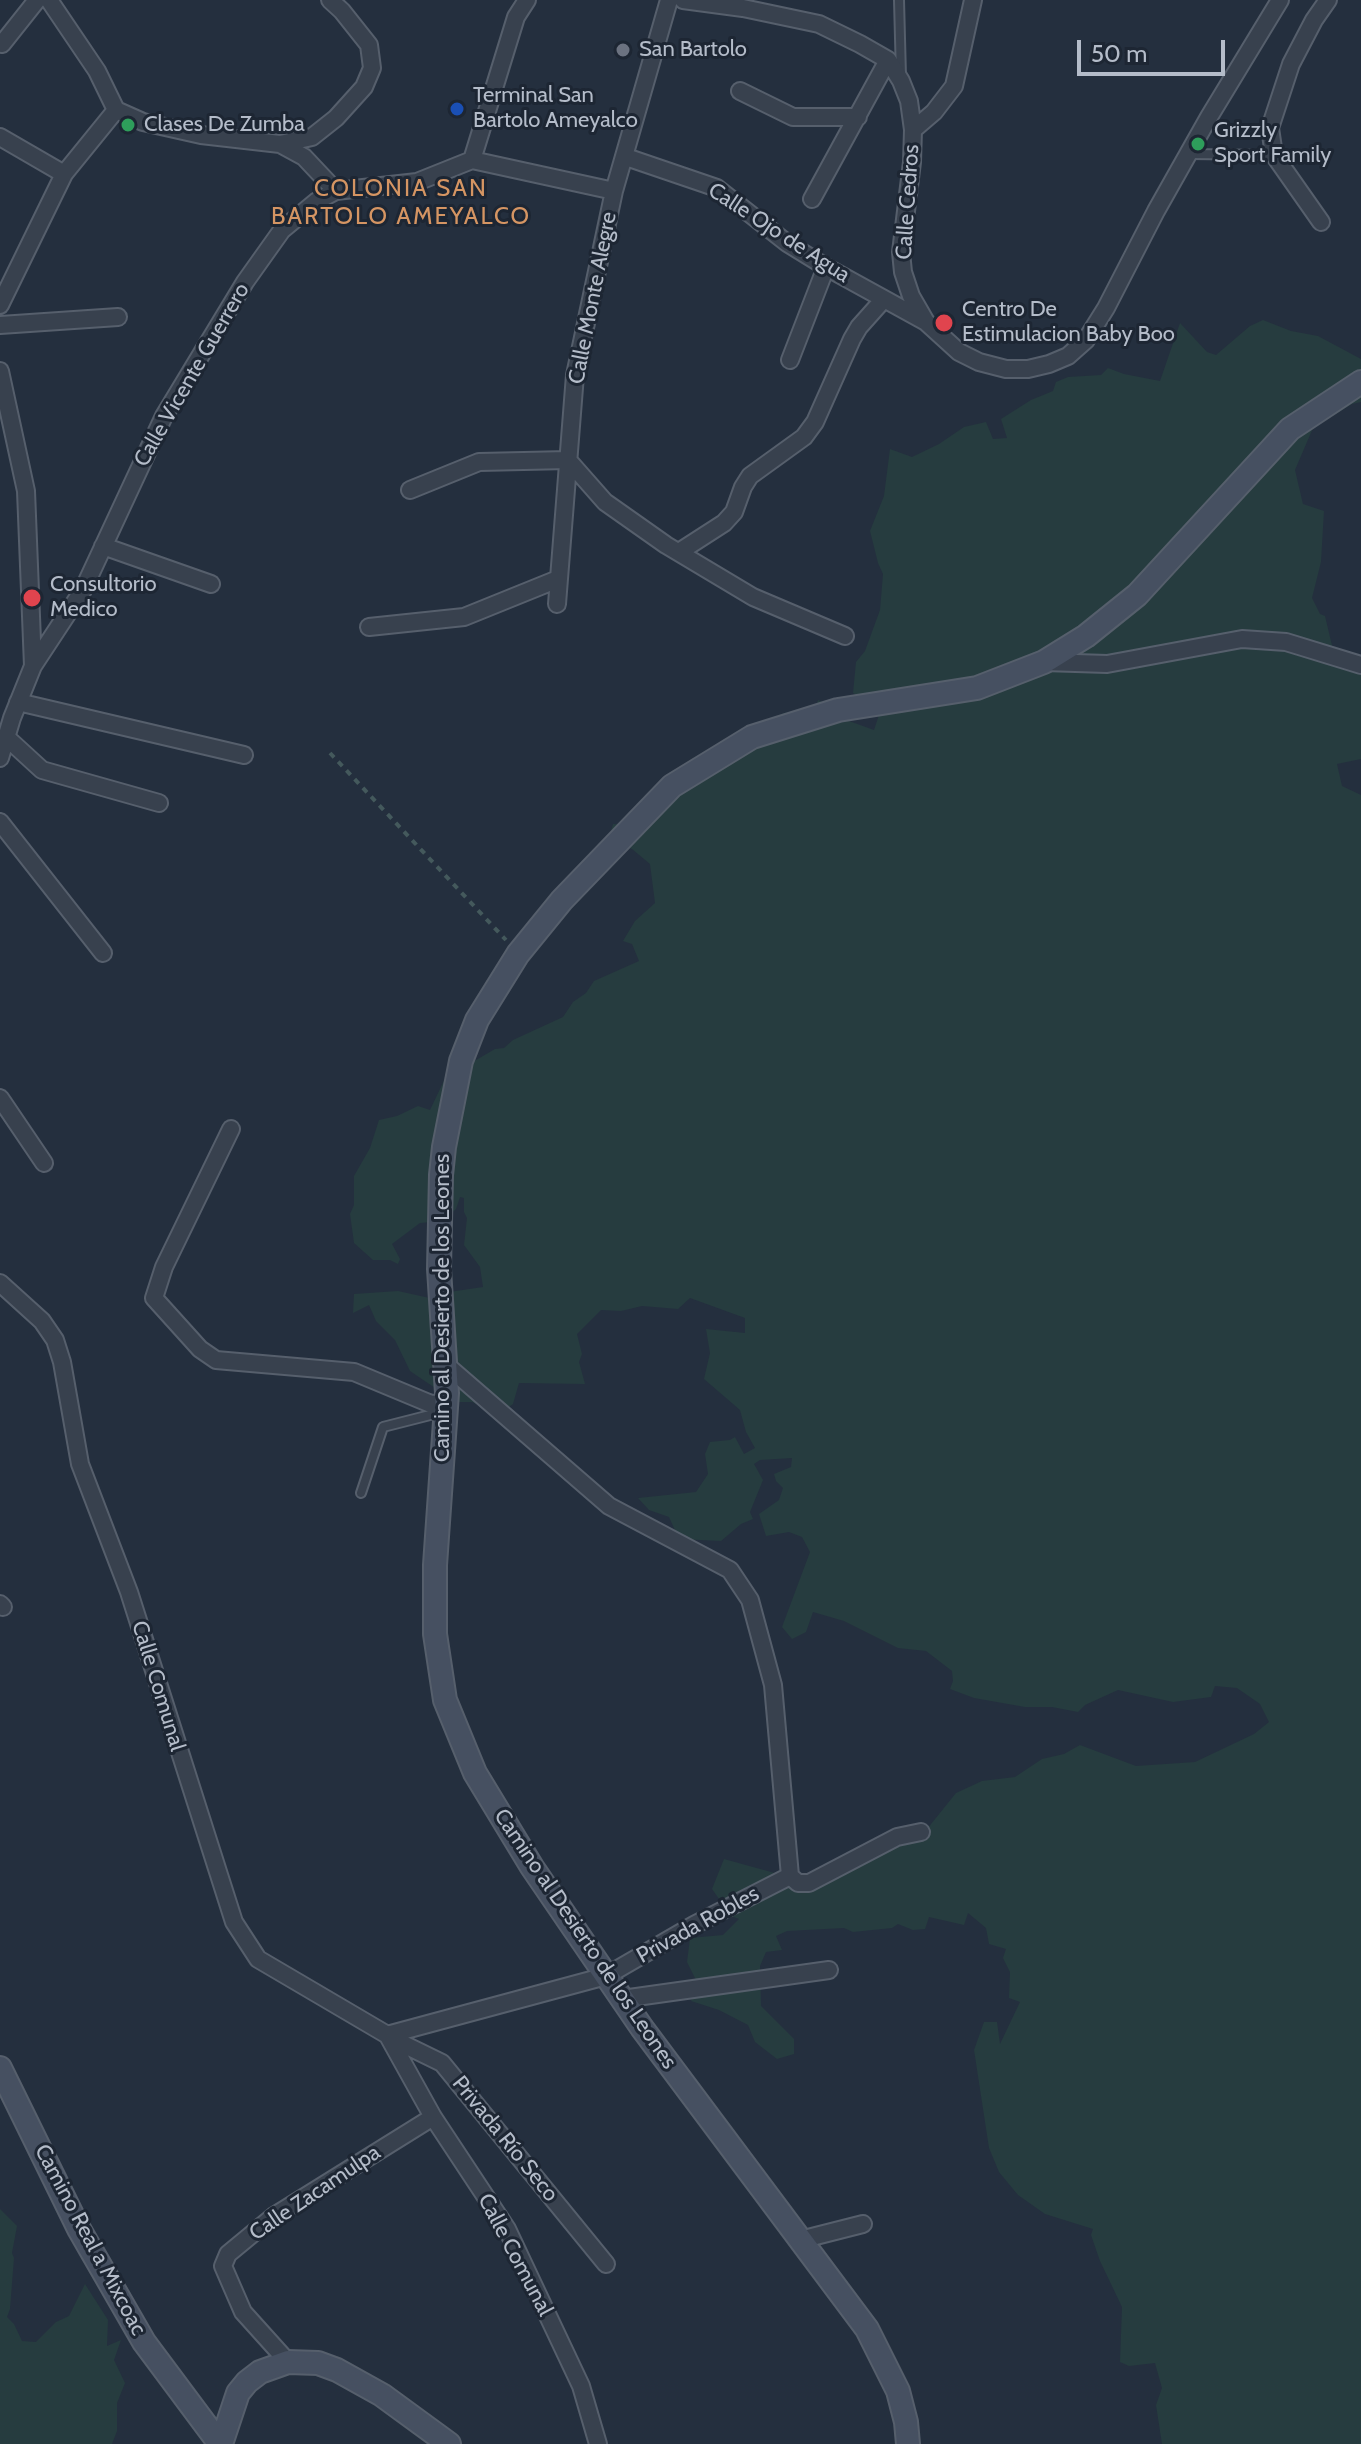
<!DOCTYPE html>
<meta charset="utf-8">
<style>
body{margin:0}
#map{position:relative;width:1361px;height:2444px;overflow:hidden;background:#242f3e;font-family:Cabin,sans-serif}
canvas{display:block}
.scale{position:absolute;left:1077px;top:40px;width:148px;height:36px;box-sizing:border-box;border:4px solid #b4bcc9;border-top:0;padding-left:10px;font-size:24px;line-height:28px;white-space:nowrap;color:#b4bcc9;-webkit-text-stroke:6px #1d2633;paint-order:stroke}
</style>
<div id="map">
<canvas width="1361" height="2444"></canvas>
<div class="scale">50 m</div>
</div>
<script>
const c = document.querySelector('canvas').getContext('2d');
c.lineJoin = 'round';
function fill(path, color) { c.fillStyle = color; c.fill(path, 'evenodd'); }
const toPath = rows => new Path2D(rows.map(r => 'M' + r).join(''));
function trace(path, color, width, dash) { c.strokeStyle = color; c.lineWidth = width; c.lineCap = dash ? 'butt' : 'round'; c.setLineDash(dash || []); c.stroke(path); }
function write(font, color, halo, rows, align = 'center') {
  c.font = font + ' Cabin,sans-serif'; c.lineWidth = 6; c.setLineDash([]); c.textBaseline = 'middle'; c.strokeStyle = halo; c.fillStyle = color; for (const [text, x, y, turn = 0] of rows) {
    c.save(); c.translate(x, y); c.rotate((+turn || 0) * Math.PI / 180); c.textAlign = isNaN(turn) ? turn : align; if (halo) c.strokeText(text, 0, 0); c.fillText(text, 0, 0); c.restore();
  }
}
const green = toPath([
 [1263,320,1291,331,1318,336,1361,359,1361,402,1352,404,1313,428,1295,470,1303,504,1324,511,1321,562,1312,598,1320,614,1325,616,1335,658,1361,675,1361,759,1337,764,1342,786,1361,795,1361,2444,1162,2444,1156,2405,1162,2388,1155,2363,1129,2366,1120,2362,1122,2307,1100,2261,1091,2235,1093,2229,1045,2214,1018,2195,999,2172,989,2148,974,2050,984,2022,997,2022,1000,2044,1020,2002,1009,1998,1010,1972,1003,1958,1006,1949,989,1944,986,1928,968,1913,964,1925,929,1917,925,1929,913,1930,898,1924,892,1928,853,1932,844,1928,787,1931,776,1936,782,1950,766,1952,760,1966,761,2006,794,2039,794,2054,777,2059,755,2042,748,2025,719,2010,691,2001,697,1982,687,1962,690,1938,723,1935,739,1919,731,1916,712,1889,724,1859,811,1883,863,1852,866,1842,874,1846,919,1839,956,1793,982,1781,1015,1777,1042,1759,1064,1754,1080,1745,1136,1766,1195,1762,1254,1734,1269,1722,1260,1704,1237,1688,1215,1686,1211,1697,1173,1702,1118,1690,1085,1705,1078,1712,1052,1707,1025,1707,974,1698,950,1689,953,1681,952,1671,926,1651,898,1648,844,1621,813,1612,806,1632,792,1639,782,1627,810,1552,802,1537,789,1532,766,1536,759,1514,779,1500,783,1488,776,1481,774,1474,791,1467,792,1458,760,1460,754,1464,763,1480,750,1512,753,1519,741,1524,721,1541,679,1539,669,1517,649,1510,638,1498,696,1492,708,1474,705,1454,710,1442,730,1440,735,1437,744,1454,755,1448,746,1432,740,1410,704,1379,710,1353,706,1329,745,1333,745,1318,690,1298,678,1309,642,1306,621,1311,601,1310,577,1334,582,1354,579,1362,585,1384,519,1383,513,1404,499,1414,472,1402,445,1402,441,1392,410,1371,395,1340,376,1321,369,1305,353,1313,354,1294,398,1291,434,1299,449,1292,483,1287,480,1267,464,1245,467,1218,464,1212,464,1198,460,1197,456,1209,443,1221,420,1223,392,1244,400,1259,398,1264,390,1260,373,1260,354,1243,350,1214,354,1205,354,1176,370,1148,379,1120,397,1116,418,1106,430,1110,449,1070,464,1067,495,1049,504,1048,513,1040,563,1017,573,1002,586,993,594,981,639,961,632,944,623,941,635,921,655,903,650,864,632,849,608,841,613,824,636,825,706,763,741,729,758,725,784,713,806,710,814,713,818,700,827,704,824,712,874,730,881,709,853,693,856,662,865,651,880,610,883,574,878,563,870,531,884,496,890,449,912,457,939,444,964,427,986,422,993,439,1007,438,1001,419,1031,400,1053,391,1056,382,1068,377,1101,375,1108,368,1124,374,1160,381,1180,323,1207,352,1216,355,1250,326],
 [0,2209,17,2226,12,2253,14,2258,10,2309,7,2317,14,2324,22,2341,36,2342,56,2322,69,2316,85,2284,108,2320,107,2346,121,2340,114,2360,125,2383,117,2403,117,2431,112,2444,0,2444]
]);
const path = toPath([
 [330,753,506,940]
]);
const service = toPath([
 [899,0,901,76],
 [1189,154,1274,155],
 [361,1493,383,1427,442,1412]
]);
const minor = toPath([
 [49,0,97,71,116,110],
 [683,0,743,8,819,24,860,44,888,60,901,81,909,101,913,130,912,162,901,252,903,272,911,296,926,322,959,352,979,362,1006,369,1028,369,1049,364,1068,356,1086,340,1106,308,1156,211,1209,117,1280,0],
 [2,44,37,0],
 [740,91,793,117,858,117],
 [116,110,143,122,201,135,280,144,304,157,336,191,417,182,472,160,614,191],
 [913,130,934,112,954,86,973,0],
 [0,137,64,174],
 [280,144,312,137,336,118,364,87,372,68,369,45,342,11,330,0],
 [626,157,717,188,787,243,826,267,926,322],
 [472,160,516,17,527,0],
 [812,199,888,60],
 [1321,222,1274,155,1270,128,1291,64,1314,20,1328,0],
 [0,305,64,174,116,110],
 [0,325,118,317],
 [790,360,826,267],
 [0,371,26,491,33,666],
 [410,490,479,462,568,460,605,502,666,545,753,597,845,636],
 [103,546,211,584],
 [679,552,724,523,734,512,743,487,750,476,804,437,815,422,852,339,859,327,884,299],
 [557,604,575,375,614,191,669,0],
 [369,627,464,617,558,579],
 [1044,662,1107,664,1242,639,1286,642,1361,665],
 [18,702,244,755],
 [6,737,42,770,159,803],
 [0,758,12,718,33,666,83,590,164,416,245,282,282,230,317,201,336,191],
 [0,822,103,953],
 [0,1098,44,1163],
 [231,1129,164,1267,154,1298,200,1349,216,1360,354,1372,431,1404,446,1403],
 [0,1283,42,1321,55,1340,62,1362,80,1464,129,1592,234,1922,258,1959,401,2043,442,2063,606,2264],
 [444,1363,609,1506,730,1570,750,1600,773,1685,790,1876,798,1883,809,1883,897,1837,921,1832],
 [0,1604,3,1607],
 [622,1999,829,1970],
 [387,2035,606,1976,694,1925,790,1876],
 [388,2036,433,2117,507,2229,581,2386,598,2444],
 [800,2240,863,2224],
 [288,2362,243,2312,223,2266,228,2254,274,2216,433,2117]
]);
const secondary = toPath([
 [0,2068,79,2229,144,2342,220,2444],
 [221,2444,238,2393,247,2382,260,2372,288,2362,318,2363,337,2370,382,2395,449,2444],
 [908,2444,906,2422,898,2391,867,2329,642,2028,532,1867,475,1773,445,1700,435,1634,435,1565,447,1393,439,1269,441,1175,444,1147,461,1061,477,1020,518,954,562,900,672,786,752,737,838,710,977,688,1044,662,1086,636,1137,595,1290,429,1361,382]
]);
const markers = [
 [623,50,8,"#6b7280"],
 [457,109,8,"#1a4fb4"],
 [128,125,8,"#2e9e5b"],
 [1198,144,8,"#2e9e5b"],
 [944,323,10,"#e0444e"],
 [32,598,10,"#e0444e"]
];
const poiNames = [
 ["San Bartolo",639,50],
 ["Terminal San",473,96],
 ["Bartolo Ameyalco",473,121],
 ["Clases De Zumba",144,125],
 ["Grizzly",1214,131],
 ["Sport Family",1214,156],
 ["Centro De",962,310],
 ["Estimulacion Baby Boo",962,335],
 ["Consultorio",50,585],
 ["Medico",50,610]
];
const streetNames = [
 ["Calle Cedros",908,202,-86],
 ["Calle Ojo de Agua",779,233,33],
 ["Calle Monte Alegre",593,298,-79],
 ["Calle Vicente Guerrero",192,375,-60],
 ["Camino al Desierto de los Leones",443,1308,-90],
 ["Calle Comunal",158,1686,73],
 ["Privada Robles",698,1925,-29],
 ["Camino al Desierto de los Leones",585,1939,56],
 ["Privada Río Seco",505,2139,51],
 ["Calle Zacamulpa",315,2193,-34],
 ["Camino Real a Mixcoac",90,2240,62],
 ["Calle Comunal",515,2255,62]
];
const neighbourhoodNames = [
 ["COLONIA SAN",401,189],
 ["BARTOLO AMEYALCO",401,217]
];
fill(green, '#263c3f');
trace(service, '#565f6c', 12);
trace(minor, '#565f6c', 20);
trace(secondary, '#565f6c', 26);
trace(path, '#44595c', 4, [6, 6]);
trace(service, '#38414e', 8);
trace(minor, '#38414e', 16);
trace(secondary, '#465061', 22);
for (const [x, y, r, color] of markers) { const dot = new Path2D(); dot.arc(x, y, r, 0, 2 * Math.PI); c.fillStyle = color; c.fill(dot); trace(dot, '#1d2633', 3); }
write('22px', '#b4bcc9', '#1d2633', poiNames, 'left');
write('22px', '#b4bcc9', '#1d2633', streetNames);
c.letterSpacing = '2px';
write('24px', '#d59563', '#1d2633', neighbourhoodNames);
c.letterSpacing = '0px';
</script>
